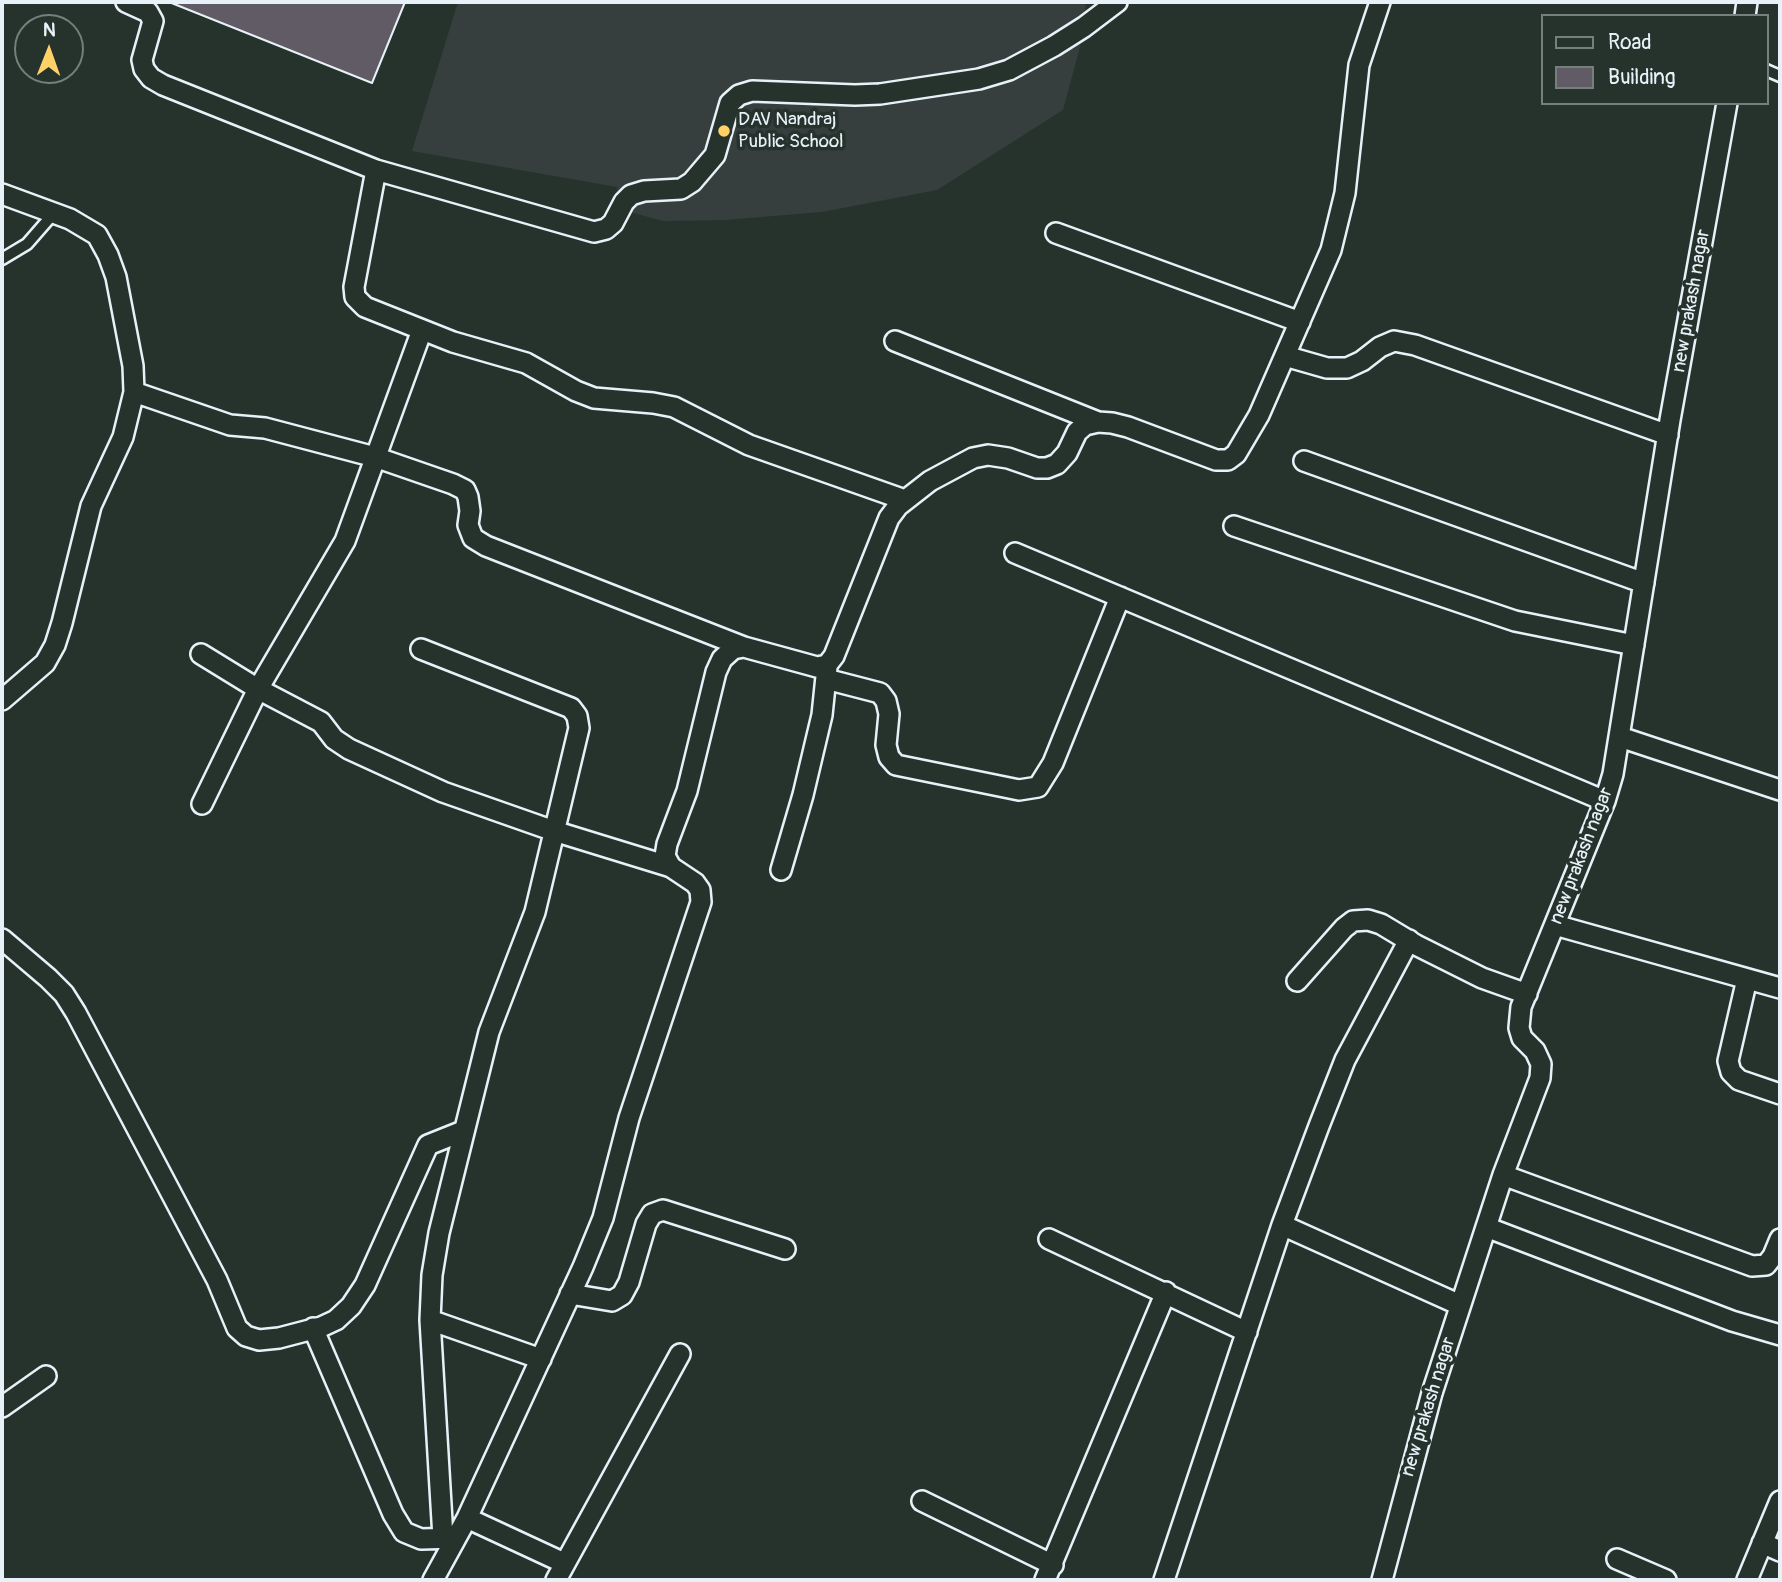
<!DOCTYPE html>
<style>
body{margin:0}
#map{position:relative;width:1782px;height:1582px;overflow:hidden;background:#26332d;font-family:Pangolin,sans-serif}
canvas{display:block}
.frame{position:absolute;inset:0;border:4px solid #e8f1f8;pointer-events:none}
.legend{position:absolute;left:1541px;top:14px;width:228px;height:91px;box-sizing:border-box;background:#26332d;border:2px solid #747f7e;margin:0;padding:9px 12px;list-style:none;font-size:21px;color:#e8f1f8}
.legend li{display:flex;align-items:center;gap:14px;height:35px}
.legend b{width:35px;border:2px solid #747f7e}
.north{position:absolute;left:14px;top:14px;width:70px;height:70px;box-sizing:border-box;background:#26332d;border:2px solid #747f7e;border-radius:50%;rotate:1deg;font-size:19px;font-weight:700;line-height:28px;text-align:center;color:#e8f1f8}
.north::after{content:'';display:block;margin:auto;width:24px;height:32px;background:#ffd166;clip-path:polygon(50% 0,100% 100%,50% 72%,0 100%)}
</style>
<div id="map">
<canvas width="1782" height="1582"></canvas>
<div class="frame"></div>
<ul class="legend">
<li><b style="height:9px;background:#26332d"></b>Road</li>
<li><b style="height:19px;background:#605b64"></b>Building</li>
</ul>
<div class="north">N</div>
</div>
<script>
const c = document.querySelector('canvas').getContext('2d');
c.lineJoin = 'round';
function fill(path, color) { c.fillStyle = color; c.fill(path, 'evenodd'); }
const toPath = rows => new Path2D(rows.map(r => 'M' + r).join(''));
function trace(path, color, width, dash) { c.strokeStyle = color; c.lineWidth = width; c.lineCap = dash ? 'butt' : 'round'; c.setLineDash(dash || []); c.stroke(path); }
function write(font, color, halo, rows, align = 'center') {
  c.font = font + ' Pangolin,sans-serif'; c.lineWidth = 7; c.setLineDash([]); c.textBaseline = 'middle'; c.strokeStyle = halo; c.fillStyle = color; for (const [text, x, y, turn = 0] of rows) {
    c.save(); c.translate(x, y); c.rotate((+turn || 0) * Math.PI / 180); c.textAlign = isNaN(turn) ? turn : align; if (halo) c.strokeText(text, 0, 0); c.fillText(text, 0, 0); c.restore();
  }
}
const built = toPath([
 [458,2,1086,2,1080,47,1063,110,937,190,822,212,724,220,663,221,619,209,617,187,412,151]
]);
const building = toPath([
 [169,2,405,2,372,83,169,2]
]);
const lane = toPath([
 [1766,70,1780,76],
 [2,259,27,244,54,213]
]);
const street = toPath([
 [126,2,148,12,153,21,142,60,144,69,151,78,163,85,376,170,594,232,606,229,613,223,624,202,631,195,644,191,681,189,692,182,715,155,730,103,739,95,752,91,855,95,880,94,979,79,1009,70,1054,46,1084,27,1117,2],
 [1745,16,1747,2],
 [376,170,354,287,355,297,365,307,453,342,526,363,576,391,594,398,653,403,674,407,749,445,905,500],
 [2,194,70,219,97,235,108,255,116,277,133,366,134,392,123,437,91,506,62,623,55,645,45,663,2,700],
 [1056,233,1300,322],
 [895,341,1098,422],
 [1285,356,1327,368,1347,368,1362,361,1380,347,1394,341,1415,345,1668,435],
 [134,392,230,425,265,428,375,457,453,484,465,490,468,497,470,511,468,525,473,538,486,546,744,647],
 [1304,461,1644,583],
 [1234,526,1515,621,1634,645],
 [1015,553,1605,801],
 [421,649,571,708,577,716,579,728,535,912,489,1032,439,1233,432,1275,430,1320,443,1538],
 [201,654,258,689,321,722,334,739,349,749,443,792,554,831,671,867],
 [826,679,880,693,886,701,889,714,886,745,889,757,896,765,1019,790,1038,787,1053,763,1120,597],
 [1620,737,1780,790],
 [202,804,258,689,345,541,422,330],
 [781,870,803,795,822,715,827,667],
 [1555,925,1780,988],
 [2,939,48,978,64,994,76,1013,217,1280,237,1328,246,1336,259,1340,279,1338,321,1327,336,1320,351,1306,365,1285,428,1145,463,1131],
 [1747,979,1728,1061,1731,1072,1739,1080,1780,1094],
 [1297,981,1344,928,1353,921,1368,920,1381,924,1416,945,1482,978,1527,994],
 [1503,1175,1752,1266,1766,1265,1773,1256,1780,1239],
 [1282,1225,1460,1305],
 [1486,1227,1732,1321,1780,1335],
 [1049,1239,1247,1332],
 [570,1294,612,1301,622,1295,629,1282,646,1224,652,1214,663,1210,785,1249],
 [430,1320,541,1359],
 [313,1328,393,1514,404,1532,421,1539,455,1538],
 [2,1407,46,1376],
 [922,1501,1053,1565],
 [467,1518,564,1563],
 [1762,1543,1780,1551],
 [1617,1559,1666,1580],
 [433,1580,467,1518,583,1267,603,1218,629,1118,701,902,700,890,695,883,671,867,665,856,667,844,687,791,716,672,722,659,733,649,744,647,817,667,827,665,834,656,889,518,898,506,930,481,973,458,988,455,1008,458,1037,468,1047,468,1057,464,1067,453,1077,432,1085,425,1098,422,1112,423,1128,427,1216,460,1228,460,1236,454,1259,415,1331,250,1345,193,1359,65,1380,2],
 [556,1580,680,1354],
 [1045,1580,1166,1292],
 [1164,1580,1282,1225,1319,1126,1345,1060,1409,940],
 [1382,1580,1432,1393,1503,1175,1540,1078,1541,1064,1535,1051,1522,1038,1519,1028,1521,1007,1605,801,1613,774,1670,420,1727,103],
 [1747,1580,1780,1501]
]);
const markers = [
 [724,131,7,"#ffd166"]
];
const poiNames = [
 ["DAV Nandraj",738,120],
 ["Public School",738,142]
];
const streetNames = [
 ["new prakash nagar",1692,301,-80],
 ["new prakash nagar",1582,856,-69],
 ["new prakash nagar",1429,1407,-73]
];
fill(built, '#373f3e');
fill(building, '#605b64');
trace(building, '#e8f1f8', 2);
trace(lane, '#e8f1f8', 15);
trace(street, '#e8f1f8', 24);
trace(lane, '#26332d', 10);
trace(street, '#26332d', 19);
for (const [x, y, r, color] of markers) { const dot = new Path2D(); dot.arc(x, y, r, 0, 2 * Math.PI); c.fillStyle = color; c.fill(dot); trace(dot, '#26332d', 2.5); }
write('19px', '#e8f1f8', '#26332d', poiNames, 'left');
write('19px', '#e8f1f8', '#26332d', streetNames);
</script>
